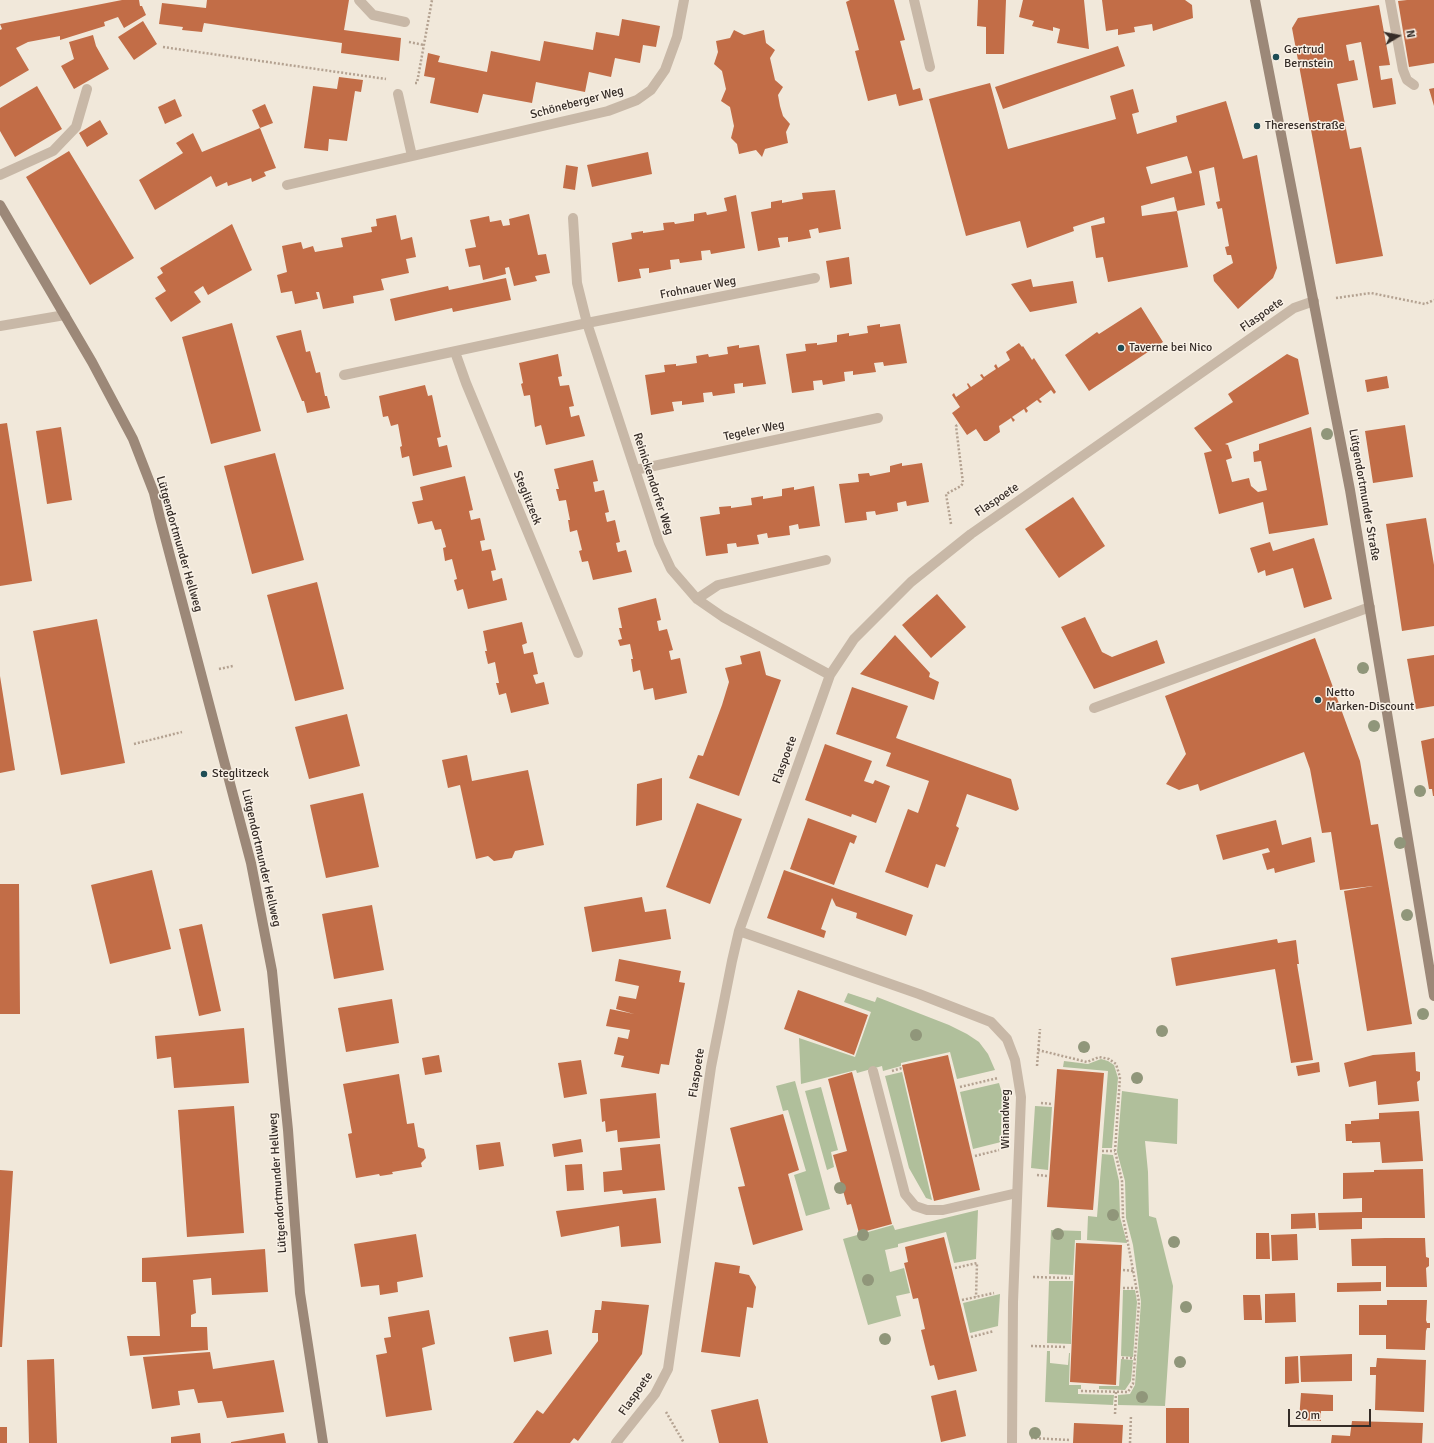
<!DOCTYPE html>
<meta charset="utf-8">
<style>
body{margin:0}
#map{position:relative;width:1434px;height:1443px;overflow:hidden;background:#f1e8da;font-family:Signika,sans-serif}
canvas{display:block}
.north{position:absolute;left:1378px;top:16px;width:40px;height:40px;-webkit-text-stroke:3px #f9f1e6;paint-order:stroke;rotate:80deg;font-size:11px;font-weight:700;line-height:16px;text-align:center;color:#352c27}
.north::after{content:'';display:block;margin:auto;width:14px;height:18px;background:#352c27;clip-path:polygon(50% 0,100% 100%,50% 72%,0 100%)}
.scale{position:absolute;left:1288px;top:1409px;width:83px;height:18px;box-sizing:border-box;border:2px solid #352c27;border-top:0;padding-left:5px;font-size:12px;line-height:14px;white-space:nowrap;color:#352c27;-webkit-text-stroke:3px #f9f1e6;paint-order:stroke}
</style>
<div id="map">
<canvas width="1434" height="1443"></canvas>
<div class="north">N</div>
<div class="scale">20 m</div>
</div>
<script>
const c = document.querySelector('canvas').getContext('2d');
c.lineJoin = 'round';
function fill(path, color) { c.fillStyle = color; c.fill(path, 'evenodd'); }
const toPath = rows => new Path2D(rows.map(r => 'M' + r).join(''));
function trace(path, color, width, dash) { c.strokeStyle = color; c.lineWidth = width; c.lineCap = dash ? 'butt' : 'round'; c.setLineDash(dash || []); c.stroke(path); }
function write(font, color, halo, rows, align = 'center') {
  c.font = font + ' Signika,sans-serif'; c.lineWidth = 3; c.setLineDash([]); c.textBaseline = 'middle'; c.strokeStyle = halo; c.fillStyle = color; for (const [text, x, y, turn = 0] of rows) {
    c.save(); c.translate(x, y); c.rotate((+turn || 0) * Math.PI / 180); c.textAlign = isNaN(turn) ? turn : align; if (halo) c.strokeText(text, 0, 0); c.fillText(text, 0, 0); c.restore();
  }
}
const green = toPath([
 [848,993,875,1002,877,997,949,1025,967,1034,979,1042,988,1054,995,1070,957,1079,950,1052,901,1063,901,1066,883,1071,882,1066,857,1073,856,1070,801,1084,799,1038,855,1057,871,1012,844,1002],
 [1101,1059,1108,1061,1114,1065,1118,1078,1112,1148,1102,1148,1108,1071,1063,1067,1064,1061,1088,1064],
 [902,1072,932,1200,926,1198,909,1168,885,1076],
 [795,1081,830,1209,806,1216,794,1175,806,1171,788,1110,783,1111,776,1086],
 [999,1083,1002,1093,1001,1142,973,1149,960,1092],
 [821,1087,838,1150,831,1152,834,1167,827,1170,805,1091],
 [1122,1091,1178,1099,1177,1144,1145,1141,1148,1172,1149,1216,1156,1218,1173,1286,1165,1406,1118,1405,1118,1395,1130,1394,1135,1385,1141,1302,1133,1245,1126,1218,1125,1181,1117,1152],
 [1035,1106,1052,1107,1048,1170,1031,1168],
 [1102,1154,1113,1155,1119,1181,1120,1217,1127,1243,1087,1240,1088,1216,1097,1217],
 [978,1210,976,1259,954,1263,946,1232,898,1244,898,1247,885,1250,890,1272,904,1268,910,1293,896,1296,901,1316,868,1325,843,1239,893,1225,895,1230],
 [1051,1230,1081,1231,1081,1240,1075,1240,1073,1275,1049,1274],
 [1049,1281,1073,1281,1071,1344,1047,1343],
 [1123,1290,1135,1290,1137,1302,1133,1357,1121,1356],
 [1000,1294,998,1326,970,1333,963,1303],
 [1047,1351,1050,1351,1050,1363,1068,1365,1069,1353,1070,1353,1069,1385,1081,1385,1081,1389,1078,1389,1078,1394,1114,1395,1113,1405,1045,1402],
 [1121,1359,1133,1360,1131,1381,1125,1390,1099,1389,1099,1386,1119,1386]
]);
const building = toPath([
 [122,0,139,0,140,6,142,6,146,15,124,28,118,17,104,22,105,26,60,40,60,36,28,42,16,48,29,70,0,87,0,30,2,29,0,24],
 [207,0,349,0,344,30,401,38,399,61,341,53,342,43,204,23,202,32,182,30,183,27,159,24,162,3,206,8],
 [850,0,894,0,905,40,900,41,913,90,920,88,923,100,899,106,896,94,868,101,855,51,859,50,846,2],
 [978,0,1006,0,1004,54,986,54,986,27,977,26],
 [1023,0,1084,0,1089,49,1057,43,1060,29,1053,27,1053,31,1032,26,1034,21,1019,17],
 [1102,0,1185,0,1192,5,1193,18,1153,31,1152,24,1134,27,1135,32,1118,35,1118,29,1106,31],
 [1407,0,1434,0,1434,63,1409,67,1398,1],
 [1379,5,1390,65,1379,66,1381,80,1392,78,1396,104,1373,108,1361,42,1346,45,1349,61,1354,60,1358,80,1337,84,1350,149,1361,147,1383,256,1336,264,1292,28,1298,18],
 [622,19,660,26,656,47,643,45,640,63,615,58,611,77,589,72,585,92,536,82,532,103,483,94,478,113,430,103,435,78,424,76,428,53,440,56,438,62,487,72,491,51,540,61,544,41,593,50,596,32,619,36],
 [143,21,157,44,134,60,118,37],
 [734,30,744,35,764,30,766,43,775,50,770,58,775,80,783,87,778,95,780,106,783,116,790,124,786,132,788,143,765,149,762,157,756,150,739,154,737,144,731,138,734,126,730,107,721,101,726,89,722,71,714,64,718,52,716,41,730,38],
 [93,35,96,46,109,69,74,89,61,66,74,59,69,42],
 [1118,46,1125,66,1003,109,995,87],
 [339,77,363,80,361,92,355,91,347,141,329,139,328,151,304,148,313,86,337,89],
 [990,83,1008,149,1116,119,1110,96,1133,89,1139,112,1132,114,1137,134,1177,122,1176,116,1226,101,1243,159,1257,155,1277,268,1273,278,1238,309,1214,281,1213,275,1233,263,1231,255,1227,255,1225,247,1229,246,1222,208,1218,209,1216,202,1220,201,1214,167,1199,171,1205,205,1177,211,1174,197,1141,206,1142,216,1177,211,1188,267,1108,282,1103,257,1096,258,1091,226,1105,223,1104,217,1073,227,1074,231,1027,248,1020,221,966,236,929,99],
 [1187,156,1192,173,1151,184,1146,167],
 [37,86,62,129,15,157,0,131,0,108],
 [1434,88,1434,106,1429,89],
 [175,99,182,116,165,124,158,107],
 [265,104,273,123,260,128,252,110],
 [100,120,108,134,87,147,79,133],
 [260,128,276,168,264,172,266,176,252,182,251,178,228,186,227,182,216,187,211,176,155,210,139,180,183,153,176,143,193,133,202,152],
 [69,151,134,258,90,285,26,177],
 [648,152,652,174,592,187,587,165],
 [566,165,578,167,575,190,563,188],
 [835,190,841,229,819,233,818,228,809,230,811,238,788,242,788,237,778,238,780,247,758,251,751,212,771,208,771,202,782,200,782,203,803,199,802,193],
 [736,195,745,248,711,254,710,250,701,251,702,260,680,263,679,259,670,260,671,269,649,273,649,268,639,269,641,278,618,282,612,243,632,239,631,233,643,231,643,233,664,230,663,223,674,222,675,224,694,221,694,214,706,212,707,215,727,211,724,198],
 [529,214,538,255,546,254,550,273,535,276,537,281,514,286,509,267,505,268,506,274,483,280,480,265,469,267,465,249,476,247,470,220,489,216,490,222,501,220,503,226,510,225,509,219],
 [396,215,401,240,412,237,416,257,406,259,409,273,381,279,384,290,353,296,354,303,323,309,319,292,316,292,318,299,295,304,292,291,281,293,277,275,287,272,282,246,301,242,303,249,313,246,315,252,343,247,341,238,372,232,371,227,377,226,376,219],
 [232,224,252,270,208,295,203,286,194,292,201,302,171,322,155,298,166,291,157,277,163,273,160,268],
 [849,257,852,284,830,288,826,261],
 [506,278,511,300,453,312,452,308,395,321,390,299,448,286,449,290],
 [1031,279,1033,287,1073,281,1077,303,1030,312,1011,284],
 [1141,307,1163,342,1089,391,1065,355,1097,332,1099,334],
 [232,323,261,431,211,444,182,337],
 [880,324,880,327,900,324,907,363,884,366,883,362,874,363,876,372,853,375,853,371,844,372,845,381,823,385,822,380,813,381,814,390,792,393,786,354,806,351,805,344,817,343,817,345,837,342,837,335,849,333,849,336,868,333,867,326],
 [301,330,306,352,310,351,316,373,320,372,325,396,327,396,330,408,307,413,304,401,302,401,276,336],
 [1019,343,1022,347,1023,346,1032,360,1034,358,1056,392,1054,394,1051,390,1039,399,1042,402,1040,403,1037,400,1026,408,1028,411,1026,413,1024,409,1012,417,1015,420,1013,422,1011,418,999,426,1000,432,987,441,984,441,976,429,967,435,952,413,960,407,952,395,954,393,956,397,969,388,967,384,968,383,971,387,983,379,980,375,982,374,984,377,996,369,994,366,996,364,998,368,1010,360,1006,352],
 [739,345,739,348,759,345,766,384,743,387,743,383,734,384,735,393,713,396,712,392,703,393,704,402,682,405,682,401,672,402,674,411,651,415,645,375,665,372,664,365,676,364,676,366,697,363,696,356,708,354,709,357,728,354,727,347],
 [558,354,562,376,558,377,560,386,569,385,574,406,569,407,571,417,579,415,585,436,546,445,541,425,535,427,530,395,524,396,521,384,523,383,519,363],
 [1287,354,1298,359,1309,414,1225,444,1228,445,1232,458,1226,460,1232,482,1249,478,1251,486,1258,492,1267,490,1261,461,1254,462,1253,452,1259,450,1259,444,1311,427,1328,525,1269,534,1263,502,1219,514,1204,453,1212,451,1194,428,1233,402,1228,394],
 [1387,376,1389,388,1367,392,1365,380],
 [425,385,428,396,432,395,441,437,437,438,439,447,447,445,452,467,413,476,409,456,402,458,400,447,402,446,398,424,391,426,388,416,383,417,379,396],
 [7,423,32,581,0,586,0,424],
 [1405,425,1413,477,1373,483,1365,431],
 [61,427,72,500,47,504,36,431],
 [275,453,304,560,252,574,224,466],
 [593,460,598,481,593,482,595,492,604,490,609,512,605,513,607,522,615,520,620,542,616,543,618,552,626,550,632,572,593,580,588,561,582,562,579,551,582,550,577,530,570,532,568,520,570,520,566,500,559,501,556,489,559,489,554,469],
 [902,463,902,466,922,463,929,502,907,506,906,501,897,503,898,511,876,515,875,511,866,512,867,520,845,523,839,484,859,482,858,474,869,473,870,476,890,472,890,466],
 [465,476,473,510,469,511,471,520,480,518,485,540,480,541,482,551,491,549,496,570,491,571,493,581,502,578,507,600,468,609,463,589,457,591,454,580,457,579,452,559,445,561,443,548,446,547,441,529,435,530,432,521,418,524,412,502,423,500,420,487],
 [814,486,820,526,799,529,798,524,789,526,790,535,768,538,767,533,757,535,759,544,737,547,736,543,727,544,728,553,706,556,700,517,720,514,719,507,731,506,731,508,752,505,751,498,763,496,763,499,782,496,782,489,794,487,794,490],
 [1073,497,1105,546,1059,578,1025,529],
 [1426,518,1434,565,1434,626,1402,631,1386,524],
 [1314,538,1332,599,1304,608,1293,568,1266,576,1265,570,1258,573,1250,548,1270,542,1273,551],
 [317,582,344,689,295,701,267,595],
 [937,594,966,627,931,658,902,625],
 [656,598,661,620,657,621,659,631,667,629,673,650,669,651,671,660,680,658,687,693,655,700,653,688,644,690,640,670,633,672,631,659,633,659,630,644,620,646,618,640,622,639,619,628,622,628,618,608],
 [1085,617,1102,652,1112,657,1157,640,1165,663,1094,689,1061,627],
 [97,619,125,763,61,775,33,631],
 [522,622,527,643,522,645,524,654,533,652,538,674,533,675,536,684,544,682,549,704,511,713,506,693,499,695,496,683,499,683,495,662,488,664,485,651,487,651,483,631],
 [895,635,930,673,929,677,939,682,934,700,860,674],
 [1315,638,1360,761,1371,825,1378,824,1412,1024,1367,1031,1344,891,1373,886,1340,890,1331,832,1322,833,1310,769,1304,752,1200,791,1198,784,1179,790,1166,784,1186,754,1165,696],
 [760,651,766,675,781,680,739,796,689,778,698,755,703,756,722,705,729,682,725,668,742,664,740,656],
 [1434,655,1434,706,1416,709,1407,659],
 [0,676,15,770,0,773],
 [852,687,908,706,896,738,1011,779,1019,809,1016,811,967,794,956,826,959,828,945,867,936,864,928,888,885,872,908,809,918,813,929,781,886,766,891,753,836,734],
 [347,714,360,766,309,779,295,727],
 [1434,738,1434,796,1433,796,1432,789,1429,789,1421,741],
 [825,744,872,761,864,781,873,784,875,780,890,786,876,823,852,814,851,817,805,800],
 [467,755,472,781,528,770,544,845,515,851,512,858,494,861,488,856,476,859,460,785,448,788,442,760],
 [662,778,662,820,636,826,637,784],
 [363,793,379,867,326,878,310,805],
 [697,803,742,819,710,904,666,887],
 [808,818,857,836,854,844,850,842,834,885,790,869],
 [1276,820,1282,845,1311,837,1315,862,1275,873,1274,868,1267,870,1262,854,1270,852,1268,848,1223,860,1216,835],
 [152,870,171,949,110,964,91,885],
 [784,870,913,915,906,936,856,918,857,913,836,906,832,898,821,929,826,931,824,938,767,918],
 [0,884,19,884,20,1014,0,1014],
 [642,897,645,912,666,909,671,939,592,952,584,907],
 [372,905,384,970,334,979,322,914],
 [202,924,221,1011,199,1016,179,929],
 [1277,939,1278,943,1296,940,1299,964,1297,964,1313,1060,1291,1063,1275,969,1176,986,1171,958],
 [619,959,681,971,679,982,685,983,669,1065,661,1064,659,1074,621,1067,624,1056,614,1054,618,1037,628,1039,630,1030,606,1026,610,1009,634,1014,616,1009,619,996,636,999,639,986,615,981],
 [798,990,868,1015,854,1055,784,1029],
 [392,999,399,1043,346,1052,338,1008],
 [244,1028,249,1083,174,1088,171,1057,157,1059,155,1036],
 [1415,1052,1416,1071,1420,1072,1420,1080,1417,1082,1419,1101,1378,1105,1376,1081,1349,1087,1344,1063,1373,1055],
 [439,1055,442,1072,425,1075,422,1058],
 [948,1055,980,1190,934,1201,902,1065],
 [581,1060,587,1094,564,1098,558,1063],
 [1319,1062,1320,1072,1298,1076,1296,1066],
 [1057,1069,1104,1073,1093,1210,1047,1207],
 [852,1072,892,1224,859,1233,851,1204,847,1205,833,1155,847,1151,828,1079],
 [399,1074,407,1124,414,1123,418,1147,424,1149,426,1158,421,1163,422,1167,392,1172,393,1174,380,1176,379,1174,356,1178,348,1134,352,1133,343,1084],
 [656,1093,660,1138,618,1142,617,1130,606,1132,605,1121,602,1122,600,1099],
 [234,1106,244,1233,187,1237,178,1110],
 [1419,1111,1423,1161,1382,1163,1380,1142,1352,1143,1352,1141,1346,1141,1345,1124,1351,1124,1351,1121,1379,1119,1379,1113],
 [783,1114,799,1170,788,1174,803,1230,753,1245,738,1187,745,1186,730,1128],
 [581,1139,583,1152,554,1157,552,1144],
 [500,1142,504,1166,479,1170,476,1145],
 [660,1144,665,1190,623,1194,622,1190,604,1192,603,1172,622,1170,620,1148],
 [582,1164,584,1190,567,1191,565,1165],
 [1423,1169,1425,1218,1362,1218,1362,1229,1319,1230,1318,1213,1362,1212,1362,1198,1343,1199,1343,1173,1374,1172,1374,1170],
 [0,1170,13,1171,2,1347,0,1347],
 [656,1198,661,1243,621,1247,619,1226,561,1237,556,1211],
 [1315,1213,1316,1228,1291,1229,1291,1214],
 [1256,1233,1269,1233,1270,1259,1256,1259],
 [416,1234,423,1277,397,1282,398,1292,380,1295,379,1285,361,1287,354,1244],
 [1297,1234,1298,1260,1272,1261,1271,1235],
 [944,1237,977,1371,938,1380,934,1365,930,1366,921,1330,925,1329,918,1298,913,1299,904,1263,908,1262,905,1247],
 [1385,1238,1425,1238,1426,1257,1429,1258,1429,1266,1426,1268,1427,1287,1386,1287,1386,1266,1352,1266,1351,1239],
 [1076,1243,1122,1245,1116,1385,1070,1382],
 [265,1249,268,1292,212,1295,211,1278,193,1280,196,1313,191,1315,191,1327,207,1327,208,1350,130,1356,127,1336,160,1336,156,1282,142,1282,142,1258],
 [715,1262,740,1266,739,1273,749,1275,756,1287,753,1308,747,1307,740,1357,701,1352],
 [1381,1282,1381,1291,1337,1292,1337,1283],
 [1295,1293,1296,1322,1265,1323,1265,1294],
 [1243,1295,1260,1295,1262,1320,1244,1320],
 [1387,1300,1427,1300,1426,1320,1427,1323,1430,1323,1430,1328,1427,1328,1426,1331,1425,1350,1386,1349,1386,1335,1359,1335,1359,1305,1387,1305],
 [602,1301,649,1305,642,1354,578,1441,574,1438,570,1443,513,1443,537,1410,543,1414,598,1341,598,1333,592,1333,595,1310,601,1310],
 [429,1310,435,1344,422,1348,432,1410,386,1417,376,1355,387,1353,384,1338,391,1337,388,1317],
 [548,1330,552,1354,514,1362,509,1337],
 [210,1352,213,1369,274,1360,284,1412,227,1418,222,1401,198,1403,194,1389,178,1391,180,1405,152,1409,143,1357],
 [1352,1354,1352,1381,1301,1382,1300,1356],
 [1298,1356,1299,1383,1285,1384,1285,1357],
 [1377,1358,1426,1360,1424,1412,1375,1410,1376,1375,1370,1375,1370,1367,1376,1367],
 [54,1359,57,1443,29,1443,27,1360],
 [956,1390,966,1436,941,1442,931,1396],
 [1301,1393,1333,1395,1333,1411,1321,1411,1321,1421,1299,1420],
 [758,1399,768,1443,719,1443,711,1410],
 [1166,1408,1189,1408,1189,1443,1166,1443],
 [1352,1421,1423,1423,1422,1443,1331,1443,1332,1435,1350,1436],
 [1074,1423,1123,1425,1122,1443,1073,1443],
 [0,1427,7,1427,7,1443,0,1443],
 [200,1433,201,1443,171,1443,171,1437],
 [284,1433,286,1443,231,1443,231,1442]
]);
const path = toPath([
 [409,42,424,45],
 [163,47,386,79],
 [415,83,417,83,432,0],
 [1336,298,1371,293,1425,304,1434,300],
 [951,524,946,494,961,486,963,483,956,426,959,424],
 [219,669,233,666],
 [134,744,182,732],
 [1038,1050,1087,1062,1099,1057,1109,1059,1116,1064,1120,1077,1115,1151,1122,1181,1123,1217,1139,1302,1133,1384,1128,1392,1079,1391],
 [1037,1066,1040,1029],
 [892,1071,902,1068],
 [960,1087,998,1078],
 [1041,1103,1052,1104],
 [1102,1151,1115,1151],
 [975,1156,999,1150],
 [1037,1175,1048,1176],
 [955,1268,977,1263,976,1297],
 [1123,1270,1134,1271],
 [1033,1277,1070,1278],
 [1123,1288,1137,1288],
 [962,1300,994,1293],
 [971,1337,994,1331],
 [1031,1346,1067,1347],
 [1122,1358,1135,1358],
 [666,1412,684,1443],
 [1115,1414,1116,1392],
 [1031,1438,1070,1440],
 [1130,1443,1131,1415]
]);
const lane = toPath([
 [359,0,373,15,405,22],
 [914,0,930,67],
 [1390,0,1403,70,1407,80,1414,85],
 [0,175,53,151,76,127,87,89],
 [0,326,65,315],
 [1094,708,1370,607],
 [873,1071,905,1194,915,1206,927,1210,943,1210,1017,1193]
]);
const street = toPath([
 [398,94,412,156],
 [287,185,608,111,637,100,651,90,665,70,677,37,684,0],
 [573,218,577,283,587,323,659,543,671,569,697,599,723,617,830,675],
 [455,352,466,383,578,653],
 [344,375,587,323,815,278],
 [635,470,878,418],
 [697,599,718,585,826,560],
 [739,931,919,994,991,1022,1007,1039,1015,1060,1021,1097,1013,1302,1012,1443],
 [616,1443,655,1394,668,1369,711,1067,732,961,739,931,830,675,854,639,911,582,971,534,1294,308,1314,301]
]);
const secondary = toPath([
 [1255,0,1350,490,1434,996],
 [0,205,92,362,133,439,154,493,160,518,251,863,272,971,288,1130,300,1293,323,1443]
]);
const trees = [
 [1327,434],
 [1363,668],
 [1374,726],
 [1420,791],
 [1400,843],
 [1407,915],
 [1423,1014],
 [1162,1031],
 [916,1035],
 [1084,1047],
 [1137,1078],
 [840,1188],
 [1113,1215],
 [1058,1234],
 [863,1235],
 [1174,1242],
 [868,1280],
 [1186,1307],
 [885,1339],
 [1180,1362],
 [1142,1397],
 [1035,1433]
];
const markers = [
 [1276,57,4,"#1e4d55"],
 [1257,126,4,"#1e4d55"],
 [1121,348,4,"#1e4d55"],
 [1318,700,4,"#1e4d55"],
 [204,774,4,"#1e4d55"]
];
const poiNames = [
 ["Gertrud",1284,50],
 ["Bernstein",1284,64],
 ["Theresenstraße",1265,126],
 ["Taverne bei Nico",1129,348],
 ["Netto",1326,693],
 ["Marken-Discount",1326,707],
 ["Steglitzeck",212,774]
];
const streetNames = [
 ["Schöneberger Weg",577,103,-15],
 ["Frohnauer Weg",698,288,-11],
 ["Flaspoete",1262,315,-35],
 ["Tegeler Weg",754,431,-12],
 ["Reinickendorfer Weg",653,484,72],
 ["Lütgendortmunder Straße",1364,495,80],
 ["Steglitzeck",527,498,68],
 ["Flaspoete",997,500,-34],
 ["Lütgendortmunder Hellweg",179,544,74],
 ["Flaspoete",785,760,-70],
 ["Lütgendortmunder Hellweg",261,858,77],
 ["Flaspoete",697,1073,-81],
 ["Winandweg",1006,1119,-90],
 ["Lütgendortmunder Hellweg",278,1183,-94],
 ["Flaspoete",636,1394,-55]
];
fill(green, '#b0bf9b');
fill(building, '#c26d47');
trace(path, '#b4a291', 2.5, [2, 2]);
trace(lane, '#c8b8a7', 10);
trace(street, '#c8b8a7', 10);
trace(secondary, '#9c8878', 10);
c.fillStyle = '#90967a';
for (const [x, y] of trees) { c.beginPath(); c.arc(x, y, 6, 0, 2 * Math.PI); c.fill(); }
for (const [x, y, r, color] of markers) { const dot = new Path2D(); dot.arc(x, y, r, 0, 2 * Math.PI); c.fillStyle = color; c.fill(dot); trace(dot, '#f9f1e6', 1.5); }
write('12px', '#352c27', '#f9f1e6', poiNames, 'left');
write('12px', '#352c27', '#f9f1e6', streetNames);
</script>
